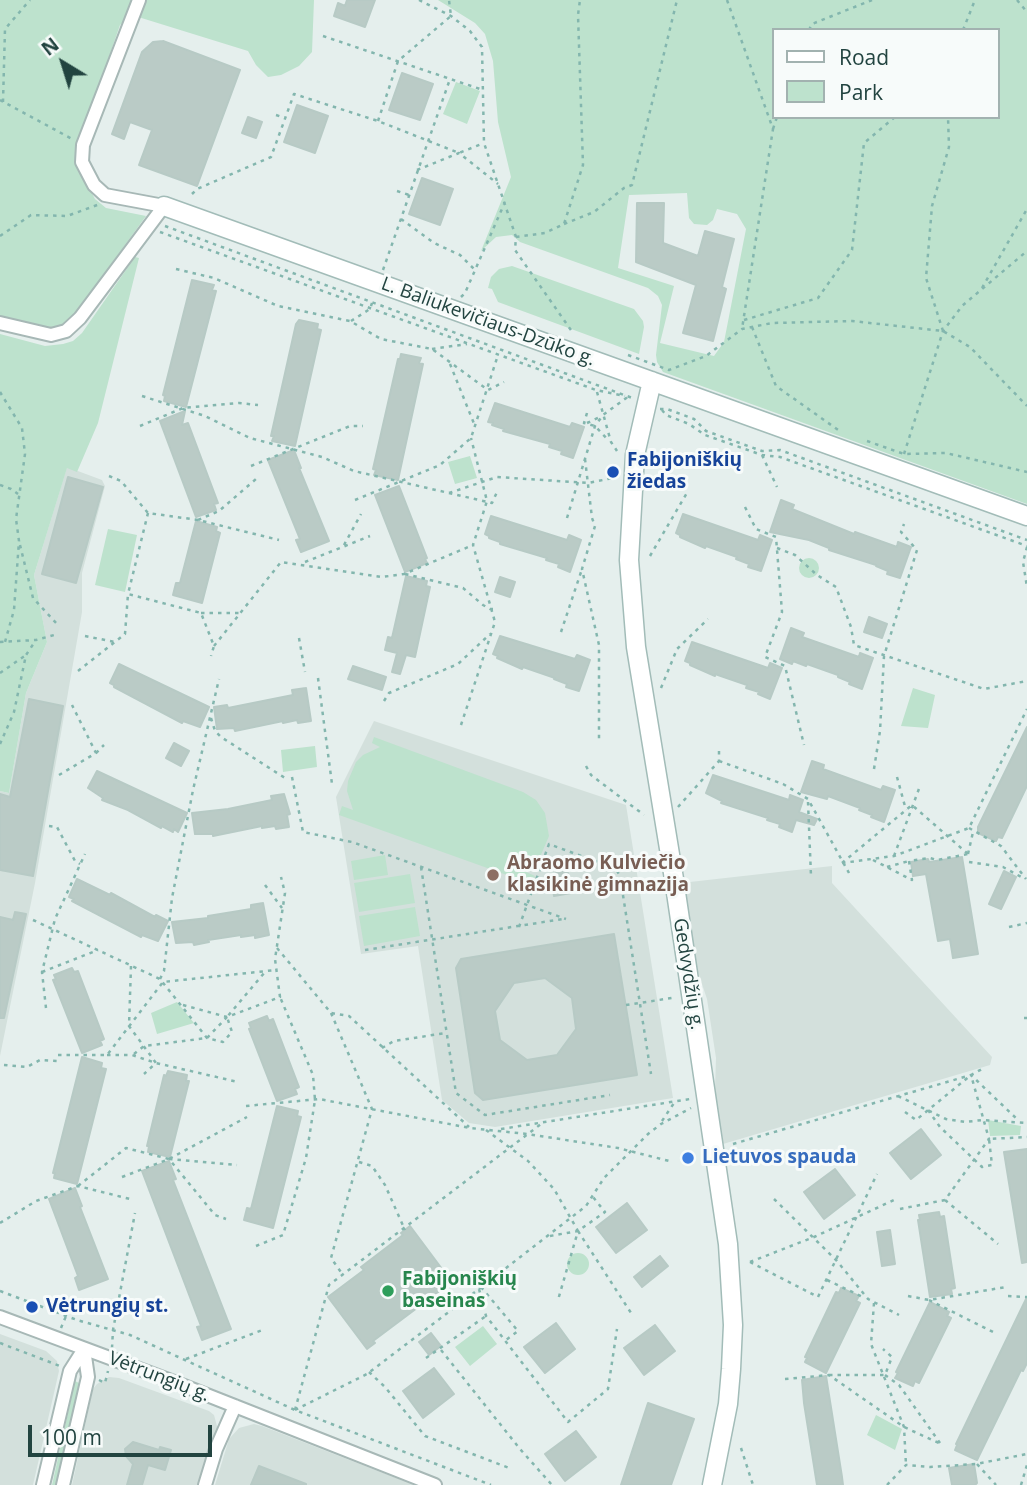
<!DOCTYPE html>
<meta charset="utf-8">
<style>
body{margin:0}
#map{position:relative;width:1027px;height:1485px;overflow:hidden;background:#e5efed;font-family:"Open Sans",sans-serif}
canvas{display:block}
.legend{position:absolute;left:772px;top:28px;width:228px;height:91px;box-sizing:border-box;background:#f7fbfa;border:2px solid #a2b2b0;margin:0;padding:9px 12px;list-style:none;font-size:21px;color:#224440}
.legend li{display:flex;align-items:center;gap:14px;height:35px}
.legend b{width:35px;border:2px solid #a2b2b0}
.north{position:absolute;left:28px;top:28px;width:70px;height:70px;-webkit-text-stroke:5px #f7fbfa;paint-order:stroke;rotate:322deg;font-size:19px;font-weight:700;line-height:28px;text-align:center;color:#224440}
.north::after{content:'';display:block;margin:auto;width:24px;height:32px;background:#224440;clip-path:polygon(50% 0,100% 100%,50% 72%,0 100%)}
.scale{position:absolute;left:28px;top:1425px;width:184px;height:32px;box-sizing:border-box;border:4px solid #224440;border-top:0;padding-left:9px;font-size:21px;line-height:24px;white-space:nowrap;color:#224440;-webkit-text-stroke:5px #f7fbfa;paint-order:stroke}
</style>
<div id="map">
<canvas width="1027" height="1485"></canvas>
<ul class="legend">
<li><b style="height:9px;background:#fff"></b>Road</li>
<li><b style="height:19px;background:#bde2cd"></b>Park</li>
</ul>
<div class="north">N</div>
<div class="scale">100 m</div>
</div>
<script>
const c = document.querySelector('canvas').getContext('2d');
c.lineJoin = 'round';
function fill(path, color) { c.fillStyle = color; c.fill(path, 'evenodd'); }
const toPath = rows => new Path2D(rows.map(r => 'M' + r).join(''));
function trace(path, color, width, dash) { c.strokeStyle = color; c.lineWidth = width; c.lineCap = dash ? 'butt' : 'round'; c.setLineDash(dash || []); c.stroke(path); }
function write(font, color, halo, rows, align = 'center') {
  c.font = font + ' "Open Sans",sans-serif'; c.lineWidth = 6; c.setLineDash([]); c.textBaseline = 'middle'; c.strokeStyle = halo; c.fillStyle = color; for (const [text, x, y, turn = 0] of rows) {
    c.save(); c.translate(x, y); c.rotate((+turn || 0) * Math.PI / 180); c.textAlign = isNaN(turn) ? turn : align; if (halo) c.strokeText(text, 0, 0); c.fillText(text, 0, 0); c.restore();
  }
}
const built = toPath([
 [67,467,102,480,105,486,82,573,82,612,35,883,0,1056,0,791,9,793,26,693,47,642,34,575],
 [374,721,626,805,673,1098,495,1127,469,1123,442,1100,418,946,361,954,336,797],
 [832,866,832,883,992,1057,990,1065,723,1144,715,1089,716,1058,707,999,694,960,681,883],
 [0,1334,46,1351,57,1361,59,1371,33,1485,0,1485],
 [109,1377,119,1378,209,1411,214,1415,218,1430,201,1485,72,1485,93,1389,97,1384],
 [254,1424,262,1426,414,1485,215,1485,229,1439,239,1428]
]);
const green = toPath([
 [0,0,314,0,312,52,299,66,281,75,268,77,256,65,248,51,135,16,128,18,120,25,79,144,79,169,95,199,106,208,146,216,71,320,65,325,53,329,0,316],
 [438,0,1027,0,1027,504,663,372,657,362,656,355,662,305,658,296,648,288,520,242,512,235,496,237,481,251,511,177,498,122,493,61,485,34,475,23],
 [773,30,997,30,997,117,773,117],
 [687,193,689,218,694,224,707,225,713,220,717,209,737,214,746,229,724,342,714,356,660,343,674,286,618,268,629,195],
 [456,82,480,91,467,124,443,114],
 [135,257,139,258,98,423,77,472,67,468,34,575,47,642,26,693,9,793,0,791,0,334,45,346,63,344,73,341,82,333],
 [512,266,634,309,643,321,644,327,639,354,498,302,492,289,488,288,491,277,499,269],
 [470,456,477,478,455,484,448,462],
 [108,529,137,535,125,592,95,585],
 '799 568a10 10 0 1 1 20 0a10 10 0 1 1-20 0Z',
 [913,688,935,695,928,728,901,726],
 [374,737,523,792,536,800,545,813,549,836,540,857,522,870,535,876,532,884,339,815,342,806,353,810,347,791,348,781,356,762,363,755,380,747,372,743],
 [315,746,317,767,283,772,281,750],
 [385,855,388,875,354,880,351,861],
 [410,874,415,903,359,912,354,883],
 [415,907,420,936,364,946,359,916],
 [177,1002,194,1023,157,1034,151,1013],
 [988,1120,1021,1126,1020,1135,990,1136],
 '567 1264a11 11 0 1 1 22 0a11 11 0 1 1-22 0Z',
 [483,1326,497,1344,470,1366,455,1347],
 [75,1381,79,1383,56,1485,52,1485],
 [876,1415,902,1429,895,1450,867,1435]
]);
const building = toPath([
 [347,0,375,0,365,27,334,16,338,3,345,6,347,0],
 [163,41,240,70,197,186,139,165,152,130,130,122,124,139,112,134,142,52,153,42,163,41],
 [402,73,433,84,420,120,389,110,402,73],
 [297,105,328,116,315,153,284,142,297,105],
 [248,117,262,122,256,138,242,133,248,117],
 [422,178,453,189,440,225,409,214,422,178],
 [637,203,664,203,663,243,698,256,705,231,734,239,722,287,726,289,713,341,683,333,696,285,636,262,637,203],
 [192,280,214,285,212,290,216,291,186,407,164,401,165,396,163,395,192,280],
 [299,320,318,324,317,329,321,330,295,446,272,441,274,436,271,436,296,324,299,320],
 [401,354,421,358,419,363,423,364,398,480,374,475,376,470,373,469,398,359,400,359,401,354],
 [495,403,570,427,572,423,584,427,573,458,561,454,562,451,549,447,550,444,503,431,504,429,492,425,493,423,488,422,495,403],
 [185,411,182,425,188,423,218,503,214,504,216,510,196,517,160,421,185,411],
 [294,450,301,468,299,468,329,541,301,552,296,540,300,539,268,460,294,450],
 [68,477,103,487,76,583,42,574,68,477],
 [399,486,427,558,425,559,427,563,405,572,375,495,399,486],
 [781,500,794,505,792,509,854,534,855,532,897,547,898,542,911,547,900,578,887,574,888,571,876,566,876,565,829,550,829,548,809,540,770,532,781,500],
 [683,514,758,540,760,535,772,540,761,571,748,567,749,564,736,559,737,557,706,546,705,548,680,537,680,535,676,533,683,514],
 [491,516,567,540,569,535,581,540,570,572,558,567,559,564,546,560,547,558,500,544,500,542,489,538,489,536,485,534,491,516],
 [196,521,217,527,216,531,220,533,202,603,173,595,176,583,180,583,196,521],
 [406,576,427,581,426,586,430,587,415,657,406,655,400,674,392,672,397,653,385,650,388,637,392,638,406,576],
 [500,577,515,582,510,597,495,592,500,577],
 [869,617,887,624,882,638,864,632,869,617],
 [791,628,804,633,802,637,859,657,860,653,873,658,862,689,849,684,850,682,838,677,838,675,807,664,806,666,793,661,792,664,780,659,791,628],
 [500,636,575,659,577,655,590,660,579,691,566,687,567,684,554,679,555,678,523,667,522,669,497,658,498,656,493,654,500,636],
 [692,642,768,668,770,663,782,668,770,699,758,694,759,692,746,688,747,685,715,674,715,676,690,665,690,663,685,661,692,642],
 [119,664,209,707,200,727,183,721,182,723,114,687,114,685,110,683,119,664],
 [353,666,386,677,382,690,348,679,353,666],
 [306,688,311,721,298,723,297,720,283,723,283,721,235,731,234,728,217,729,214,707,227,705,228,708,293,695,292,690,306,688],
 [29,699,63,706,33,876,0,870,0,794,10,797,29,699],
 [1027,727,1027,786,1002,838,998,837,996,841,978,833,978,827,1027,727],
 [174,743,189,751,181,766,166,758,174,743],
 [812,761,824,765,823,769,856,781,881,790,883,786,895,790,884,822,871,817,872,815,859,810,860,808,828,796,827,799,801,792,812,761],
 [97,771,187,813,178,832,174,829,173,832,162,826,161,828,128,810,102,800,103,798,88,788,97,771],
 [713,775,789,800,790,795,803,800,799,812,817,819,814,825,796,820,792,832,779,827,780,824,767,820,768,818,721,803,722,801,706,793,713,775],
 [284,794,290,814,287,815,289,827,276,829,275,826,262,828,262,826,213,836,213,834,195,834,192,813,228,809,272,800,271,796,284,794],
 [962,857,978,954,953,958,950,939,938,941,926,874,913,876,911,862,928,859,929,862,962,857],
 [566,862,571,893,554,896,552,882,558,881,555,864,566,862],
 [1004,871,1016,877,1001,909,989,904,1004,871],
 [77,879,110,895,111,893,155,917,156,915,168,921,158,941,142,935,141,937,72,901,74,899,69,897,77,879],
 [263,903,269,935,255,938,255,935,241,937,241,935,208,940,209,942,194,945,193,942,176,943,172,922,208,918,208,916,251,909,251,905,263,903],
 [15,912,26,914,4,1018,0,1018,0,917,13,920,15,912],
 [614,934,637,1075,483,1100,475,1093,456,968,461,959,614,934],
 [545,978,572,998,576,1029,557,1055,527,1060,500,1040,495,1011,514,983,545,978],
 [72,968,74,972,78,971,104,1039,100,1041,102,1045,82,1053,53,980,56,979,54,975,72,968],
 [267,1016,269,1021,273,1019,299,1087,295,1089,297,1094,277,1101,249,1029,251,1028,249,1023,267,1016],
 [82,1057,102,1063,101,1068,106,1069,77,1184,54,1178,55,1173,53,1173,82,1057],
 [168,1071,187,1075,186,1081,189,1081,170,1157,148,1152,149,1146,147,1146,164,1075,166,1076,168,1071],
 [277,1106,298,1111,297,1116,301,1117,273,1228,244,1220,247,1208,251,1209,277,1106],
 [921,1129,941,1155,911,1179,890,1153,921,1129],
 [1027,1149,1027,1262,1022,1263,1004,1152,1027,1149],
 [169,1161,176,1179,173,1180,231,1329,202,1340,197,1327,201,1326,142,1171,169,1161],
 [835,1169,855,1195,824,1219,804,1192,835,1169],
 [75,1188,82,1206,80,1207,108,1279,79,1290,75,1278,78,1276,49,1199,75,1188],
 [627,1203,647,1230,616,1253,596,1227,627,1203],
 [939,1212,940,1217,944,1216,955,1288,951,1289,952,1294,930,1297,918,1220,920,1220,919,1215,939,1212],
 [410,1226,448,1277,445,1280,449,1284,373,1341,375,1343,367,1349,328,1297,364,1270,361,1267,403,1235,401,1233,410,1226],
 [890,1230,895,1264,882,1266,877,1232,890,1230],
 [660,1256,668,1266,642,1287,634,1277,660,1256],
 [841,1288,859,1296,856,1301,860,1303,826,1373,805,1362,807,1358,805,1357,836,1292,839,1293,841,1288],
 [1027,1297,1027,1363,1023,1371,1021,1370,977,1460,955,1450,957,1445,956,1444,1027,1297],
 [930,1302,949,1312,947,1316,951,1318,919,1383,915,1381,913,1386,895,1378,898,1373,896,1372,930,1302],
 [556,1323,575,1349,545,1373,524,1347,556,1323],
 [655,1325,675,1351,644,1375,624,1348,655,1325],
 [431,1333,441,1346,429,1355,419,1342,431,1333],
 [434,1368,454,1394,423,1418,403,1391,434,1368],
 [826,1376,842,1477,843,1485,817,1485,804,1403,802,1380,826,1376],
 [648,1403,694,1419,671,1485,621,1485,648,1403],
 [576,1431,596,1457,565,1481,545,1454,576,1431],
 [133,1442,159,1450,160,1447,171,1450,165,1470,148,1465,142,1485,127,1485,133,1464,126,1456,125,1449,133,1442],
 [974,1464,977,1483,975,1485,952,1485,949,1468,974,1464],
 [259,1466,306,1484,306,1485,251,1485,259,1466]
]);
const path = toPath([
 [419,0,451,16,470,31,482,47,484,143,516,237,515,250,573,333],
 [727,0,773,129,742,329],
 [1017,0,1027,12],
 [809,30,812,24,872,0],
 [963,30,975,0],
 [323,36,483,90],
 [0,100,74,140],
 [3,102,5,29,30,0],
 [276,115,285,118],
 [378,121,398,61,451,16,449,0],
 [773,129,777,117],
 [417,170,459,153,498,184],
 [397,191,409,195],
 [192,194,197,189,271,157,294,94,378,121,459,153,484,143],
 [401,219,434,243,460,255,475,270],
 [564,224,594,212,624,188,632,185,677,0],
 [165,226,635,399],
 [160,232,596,390,625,396],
 [0,236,31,215,67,216,100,204],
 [516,237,545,233,564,224,583,165,578,15,580,0],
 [176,269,214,278,278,306,350,321,381,339,432,349,488,390,504,382],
 [383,270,450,79],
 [982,288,1027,209],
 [461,297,465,293,505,202],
 [744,320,818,298,852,250,864,143,895,117],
 [351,321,370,309,372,303],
 [752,327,776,386,841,432],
 [943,331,926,278,932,206,949,147,948,117],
 [432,349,467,344],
 [628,355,669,370,706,356,742,329,772,323,852,321,943,331,970,347,1027,406],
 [450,364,475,426],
 [0,392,22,428,25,454,16,519,19,541,14,610,5,642],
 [597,392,611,442,617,451],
 [142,396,205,416,250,438,322,457,354,471,492,503,497,492],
 [660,409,667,409,694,419,706,431,762,451,780,450,1027,540],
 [662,410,666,415,689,424,705,435,762,455,780,457,1027,546],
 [587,413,584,423,595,426,609,441],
 [587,423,600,417],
 [140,426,183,408,239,403,258,405],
 [867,441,904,454,946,453,1027,472],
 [904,454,943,331,962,306,1027,251],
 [762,455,777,487],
 [585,459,592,518,595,526,582,569,599,645,599,740],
 [251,466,350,426,363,426],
 [109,476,121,481,148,513,198,520,279,540],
 [0,485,11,489,18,494],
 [449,493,497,477,588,483,613,478],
 [355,500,440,465,471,438,498,355],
 [745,507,756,529,776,537,782,612,765,657,785,666,804,745],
 [148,513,128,594,201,613,214,646,211,656],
 [567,518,595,426,603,415,629,396],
 [198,520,219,511,256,479],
 [20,545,33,598,57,624],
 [344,545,361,514],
 [1027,547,1023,562,1027,587],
 [777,548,795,555,817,575,836,587,851,627,854,645,984,689,1027,681],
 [650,556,688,491],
 [305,562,370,536],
 [405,574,463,588,483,605,490,609,498,609],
 [201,613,240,613],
 [561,632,581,572],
 [85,636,115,642],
 [299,638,305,672],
 [0,642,36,640,58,634],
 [214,646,281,562,382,577,404,574,473,545],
 [78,671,125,634,128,594],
 [0,673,26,655],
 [318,678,332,784],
 [661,688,677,649,708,619],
 [384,701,389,693,458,664,490,634],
 [211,718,215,731,221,737,285,778],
 [461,725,495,622,473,545,487,501,471,438],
 [0,744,14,712,26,655,36,640],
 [96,753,104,745],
 [719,761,783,784,808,799,849,873],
 [586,766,591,775,644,815],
 [874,769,880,731,884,656,917,550,901,532,904,524],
 [59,775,96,753,72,705],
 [292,777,303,832,352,842,566,919],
 [897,777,906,810],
 [808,802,811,876],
 [678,807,719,761,719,748],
 [49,826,57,827,75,861,80,864],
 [969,828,1001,846,1026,879],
 [968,854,973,832],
 [894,856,920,786],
 [591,858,591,866],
 [873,860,912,880,909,861,930,858,937,860,968,854],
 [969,862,1003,867,1023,878],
 [842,863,894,856,969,828,1027,709],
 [842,863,912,805,968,854],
 [421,867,456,1093,485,1115,610,1095],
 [887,867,909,861],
 [265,885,282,908],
 [33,920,160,979,207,1038,223,1042,232,1032,227,1017,265,972],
 [519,927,549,844,616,869,620,876,651,1074],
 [1009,927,1027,923],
 [277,948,331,1013,349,1016,469,1127],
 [365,950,563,919],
 [131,966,129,1026,156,1063,144,1074],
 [42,972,98,950],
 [160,979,164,971,172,898,193,790,219,679],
 [183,1005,227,1017,280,997,275,959,285,893,281,877],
 [626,1005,672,998],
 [46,1008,42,972,55,919,85,854],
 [331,1013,372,1109,331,1258,343,1275],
 [1024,1018,1027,1018],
 [382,1048,394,1041,446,1033],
 [134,1054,144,1046,207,1038,227,1017],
 [58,1055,107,1055,163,982,276,970],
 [107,1055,132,1055,156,1063,238,1082],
 [4,1065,27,1067,40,1060,57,1061],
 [898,1096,946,1119,965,1122,983,1120,1027,1123],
 [246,1106,319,1099,470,1128,527,1134,618,1148,673,1162],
 [928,1110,940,1127,982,1167,992,1165,989,1139,1027,1137],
 [905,1112,916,1120,971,1075],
 [662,1121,674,1103],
 [501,1129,690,1099],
 [486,1130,528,1161,554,1189,578,1231,558,1300],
 [733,1144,971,1075,1019,1121],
 [169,1159,237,1165],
 [359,1162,372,1166,385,1185,405,1230],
 [122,1177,169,1159,247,1117],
 [78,1186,126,1148,169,1159,215,1215,226,1219],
 [774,1199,837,1261,868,1299,899,1315],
 [945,1200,998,1244],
 [900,1209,945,1200,989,1139,971,1075,982,1069],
 [0,1223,36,1201,78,1186,130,1199],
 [578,1231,633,1316],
 [550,1236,578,1231,605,1212,593,1197],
 [256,1246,283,1235,306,1158,315,1100,313,1075,280,997],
 [750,1262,818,1297,877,1174],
 [750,1262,814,1237,894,1200],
 [827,1280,865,1298],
 [481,1287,518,1331,506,1340],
 [479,1289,486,1316,568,1422,608,1389,617,1329],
 [0,1291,77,1320,130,1335,295,1410,491,1485],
 [908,1296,929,1300,1006,1287],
 [1008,1296,1027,1297],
 [929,1300,995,1333],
 [874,1303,871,1344,904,1427,906,1465],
 [61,1328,66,1316],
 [0,1343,60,1366],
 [112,1348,113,1330,135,1213],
 [441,1350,520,1449,552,1485],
 [426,1358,486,1316],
 [186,1359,265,1329],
 [369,1372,385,1387,425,1436,512,1469],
 [829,1375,885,1375,892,1357,883,1349],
 [885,1375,899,1385,940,1443],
 [785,1379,829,1375,904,1427,941,1444],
 [99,1380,105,1383,108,1371],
 [295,1410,367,1374,479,1289,586,1206,604,1178,648,1134,661,1124,691,1108],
 [295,1410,329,1285,541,1124],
 [741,1448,753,1485],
 [977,1464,996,1485],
 [887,1485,906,1465,930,1467,976,1464,1027,1454],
 [1021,1485,1027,1465]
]);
const minor = toPath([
 [0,323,51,335,66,331,80,318,164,206,105,195,94,185,82,162,83,145,139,0],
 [0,1317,174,1382,435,1485],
 [43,1485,70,1371,84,1349],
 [63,1485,88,1377,84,1349],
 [205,1485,216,1449,235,1406]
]);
const secondary = toPath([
 [164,206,1027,516],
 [652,381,635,455,629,560,636,647,674,879,728,1244,733,1325,731,1369,728,1404,712,1485]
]);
const markers = [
 [613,472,7,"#1a4fb4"],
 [493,875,7,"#8d6e63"],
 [688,1158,7,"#3f7fe0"],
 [388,1291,7,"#2e9e5b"],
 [32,1307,7,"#1a4fb4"]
];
const streetNames = [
 ["L. Baliukevičiaus-Dzūko g.",488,322,20],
 ["Gedvydžių g.",688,974,81],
 ["Vėtrungių g.",159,1377,21]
];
const transitNames = [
 ["Fabijoniškių",627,461],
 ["žiedas",627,483],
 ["Vėtrungių st.",46,1307]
];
const educationNames = [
 ["Abraomo Kulviečio",507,864],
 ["klasikinė gimnazija",507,886]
];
const shopNames = [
 ["Lietuvos spauda",702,1158]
];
const leisureNames = [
 ["Fabijoniškių",402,1280],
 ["baseinas",402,1302]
];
fill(built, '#d3e0dc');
fill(green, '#bde2cd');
fill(building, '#bacbc6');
trace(building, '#b7cac5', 2);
trace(minor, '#a7b8b6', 16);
trace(secondary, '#a2bcb8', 21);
trace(path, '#83b6ae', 2.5, [3.5, 5]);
trace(minor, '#fff', 12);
trace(secondary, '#fff', 18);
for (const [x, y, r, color] of markers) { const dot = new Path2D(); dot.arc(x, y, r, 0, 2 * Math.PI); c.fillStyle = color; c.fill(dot); trace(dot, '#f7fbfa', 2.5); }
write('19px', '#224440', '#f7fbfa', streetNames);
write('bold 19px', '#164399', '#f7fbfa', transitNames, 'left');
write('bold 19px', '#785e54', '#f7fbfa', educationNames, 'left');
write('bold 19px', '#366cbe', '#f7fbfa', shopNames, 'left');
write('bold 19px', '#27864d', '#f7fbfa', leisureNames, 'left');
</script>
